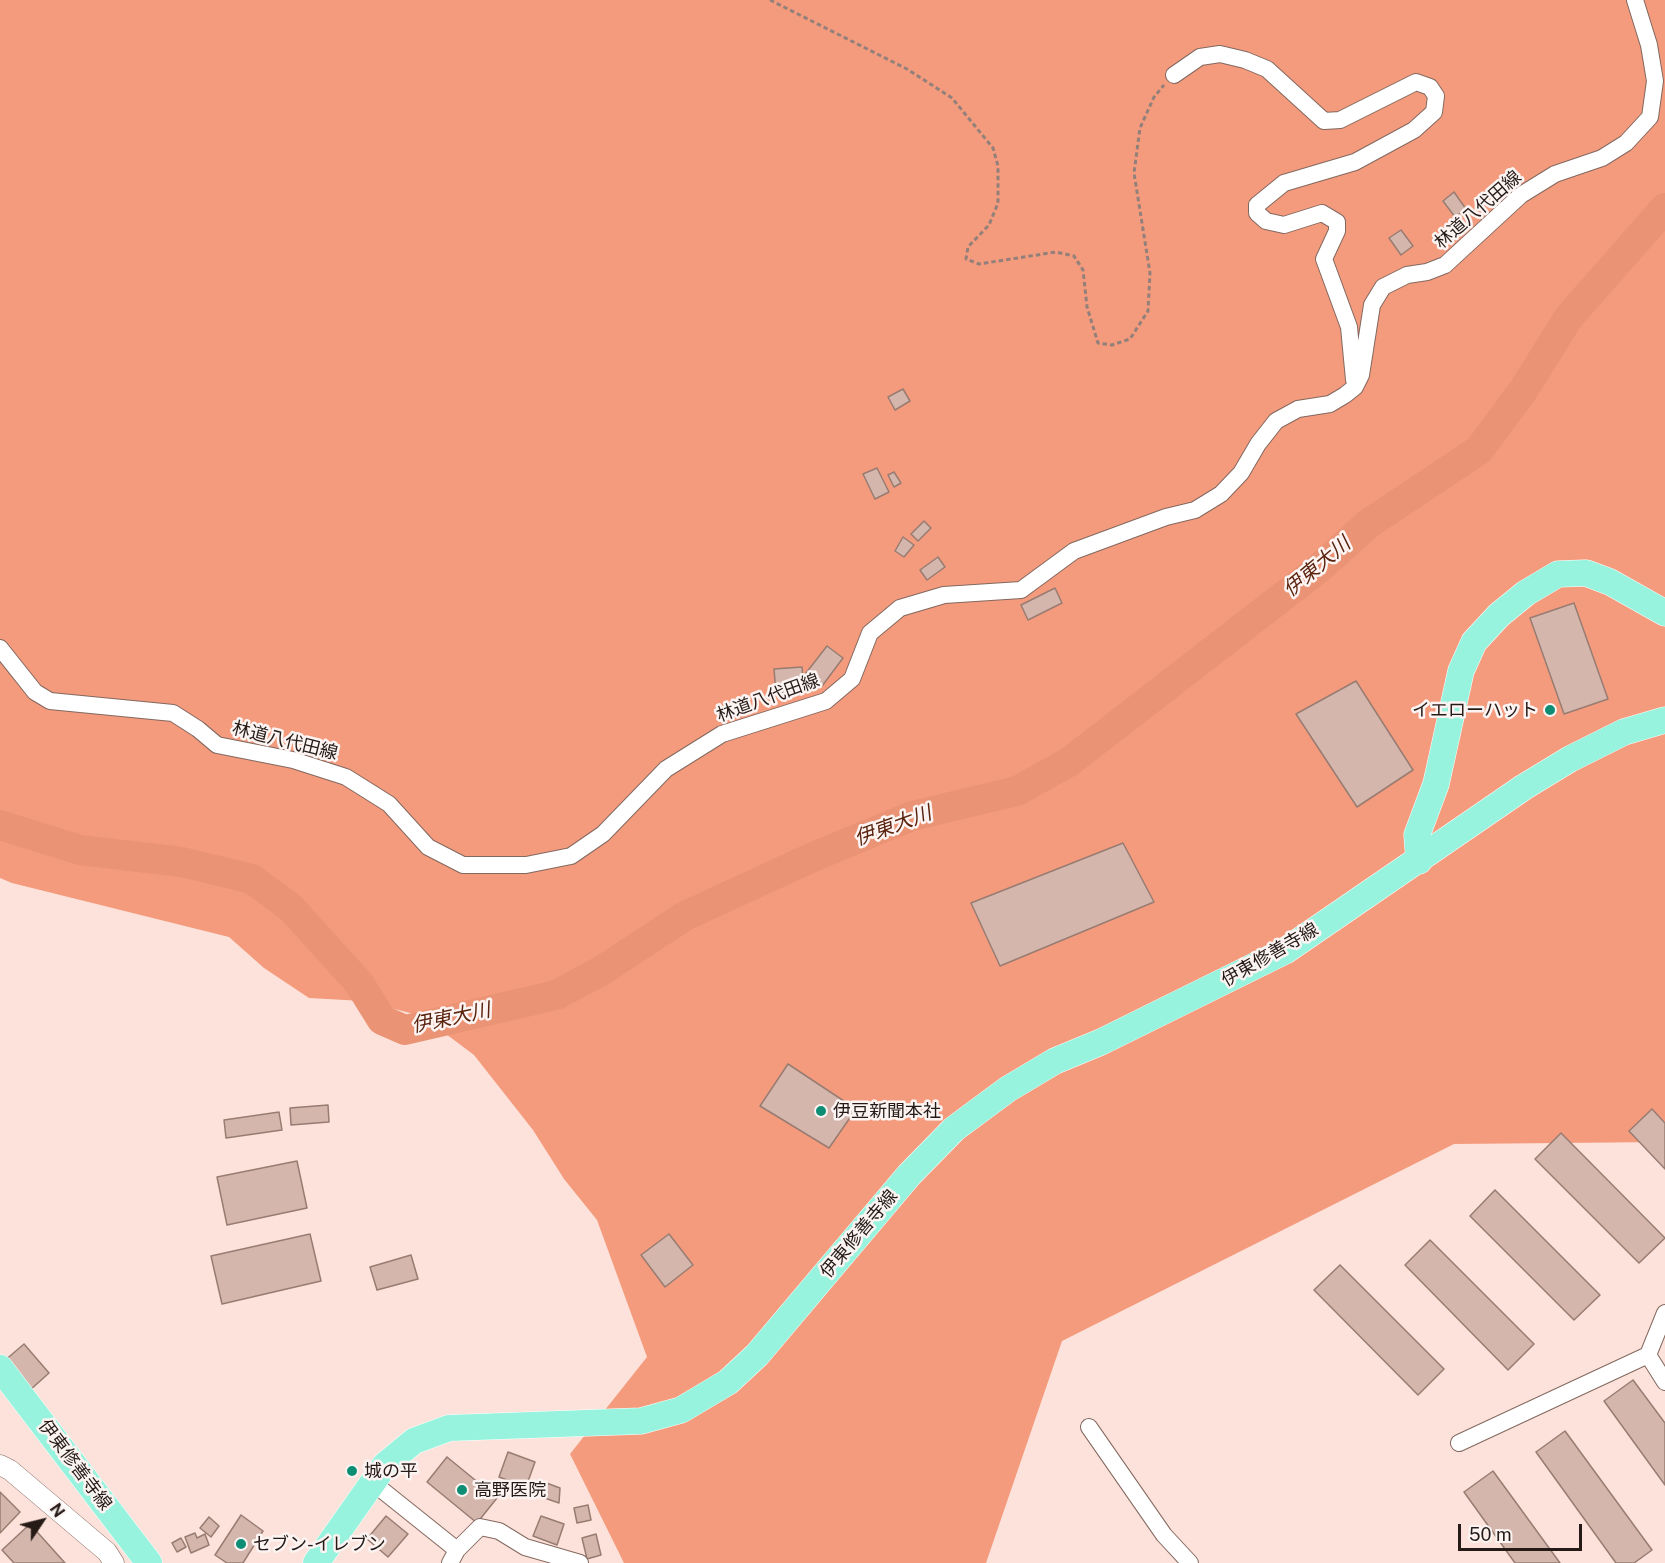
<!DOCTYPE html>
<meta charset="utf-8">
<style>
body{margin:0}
#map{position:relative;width:1665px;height:1563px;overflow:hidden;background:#fce2da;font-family:"Public Sans",sans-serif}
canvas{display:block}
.north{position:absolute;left:12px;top:1491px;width:60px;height:60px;-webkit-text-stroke:4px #fbf4f2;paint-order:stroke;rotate:55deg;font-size:16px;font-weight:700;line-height:24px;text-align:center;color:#251a16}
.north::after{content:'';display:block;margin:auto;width:21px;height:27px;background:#251a16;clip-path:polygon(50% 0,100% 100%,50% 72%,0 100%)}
.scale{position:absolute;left:1458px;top:1524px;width:124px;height:27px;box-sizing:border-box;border:3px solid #251a16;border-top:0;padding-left:8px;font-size:18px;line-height:21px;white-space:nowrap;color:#251a16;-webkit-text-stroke:4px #fbf4f2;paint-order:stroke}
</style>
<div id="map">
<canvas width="1665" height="1563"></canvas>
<div class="north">N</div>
<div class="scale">50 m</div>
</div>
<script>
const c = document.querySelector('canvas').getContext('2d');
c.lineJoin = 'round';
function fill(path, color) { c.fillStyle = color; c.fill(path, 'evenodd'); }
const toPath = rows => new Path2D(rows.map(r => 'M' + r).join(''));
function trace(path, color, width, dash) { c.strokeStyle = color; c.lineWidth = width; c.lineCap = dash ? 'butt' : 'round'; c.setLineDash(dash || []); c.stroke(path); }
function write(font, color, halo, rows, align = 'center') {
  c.font = font + ' "Public Sans","Noto Sans JP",sans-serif'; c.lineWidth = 5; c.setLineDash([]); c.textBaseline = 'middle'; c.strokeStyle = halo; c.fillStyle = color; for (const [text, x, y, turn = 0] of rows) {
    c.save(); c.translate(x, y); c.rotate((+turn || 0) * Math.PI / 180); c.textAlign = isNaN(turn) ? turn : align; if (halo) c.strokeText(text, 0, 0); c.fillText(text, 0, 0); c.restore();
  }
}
const forest = toPath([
 [0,0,1665,0,1665,1142,1454,1144,1062,1341,986,1563,624,1563,570,1454,647,1357,597,1220,564,1179,533,1130,474,1055,422,1016,363,1001,309,998,264,968,229,937,12,883,0,878]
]);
const river = toPath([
 [0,825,80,850,182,862,252,879,291,908,359,983,382,1020,405,1030,556,995,601,971,685,916,813,857,912,816,1017,791,1069,762,1317,570,1368,524,1479,450,1524,389,1569,317,1665,208]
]);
const building = toPath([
 [1454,192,1466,209,1455,217,1443,201,1454,192],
 [1401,230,1413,246,1401,255,1389,238,1401,230],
 [903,389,910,401,895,410,888,397,903,389],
 [877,468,889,492,875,499,863,474,877,468],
 [894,472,901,483,894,487,888,475,894,472],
 [924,521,931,528,918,541,911,534,924,521],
 [903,537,914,545,904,557,895,551,903,537],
 [938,557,945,567,927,580,920,570,938,557],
 [1055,588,1062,603,1028,620,1021,605,1055,588],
 [1574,603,1608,699,1564,714,1530,618,1574,603],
 [827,646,843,658,822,686,806,673,827,646],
 [802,667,804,690,776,693,774,669,802,667],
 [1356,681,1413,770,1357,807,1296,714,1356,681],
 [1123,843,1154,902,1000,966,971,903,1123,843],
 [788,1064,856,1109,829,1148,760,1106,788,1064],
 [328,1105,329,1122,291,1125,290,1108,328,1105],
 [1652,1109,1665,1123,1665,1169,1629,1131,1652,1109],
 [279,1112,282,1130,226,1138,224,1120,279,1112],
 [1561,1133,1665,1238,1639,1263,1535,1159,1561,1133],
 [297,1161,307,1208,227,1225,217,1177,297,1161],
 [1495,1190,1600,1295,1574,1320,1470,1216,1495,1190],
 [310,1234,321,1281,222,1304,211,1256,310,1234],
 [669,1234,693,1265,665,1287,641,1255,669,1234],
 [1430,1240,1534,1344,1508,1370,1405,1265,1430,1240],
 [411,1255,418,1279,377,1290,370,1267,411,1255],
 [1340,1265,1444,1369,1418,1395,1314,1290,1340,1265],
 [24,1344,49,1373,29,1391,3,1362,24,1344],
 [1633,1380,1665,1423,1665,1485,1604,1401,1633,1380],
 [1565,1431,1652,1550,1634,1563,1616,1563,1536,1452,1565,1431],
 [508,1452,535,1462,526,1487,499,1477,508,1452],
 [447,1457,497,1498,477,1523,427,1482,447,1457],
 [1493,1471,1560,1563,1515,1563,1464,1492,1493,1471],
 [541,1481,560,1488,559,1503,536,1495,541,1481],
 [0,1492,20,1512,0,1533,0,1492],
 [588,1505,591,1520,577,1523,574,1508,588,1505],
 [241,1515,263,1531,243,1563,227,1563,215,1555,241,1515],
 [386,1516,408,1534,388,1557,367,1539,386,1516],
 [541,1516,564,1524,557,1545,533,1536,541,1516],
 [209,1517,219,1526,211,1537,200,1528,209,1517],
 [30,1524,65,1563,14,1563,2,1550,30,1524],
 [195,1533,197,1538,205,1534,209,1545,191,1553,185,1537,195,1533],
 [596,1534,601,1555,587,1559,582,1538,596,1534],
 [181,1538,186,1547,177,1552,172,1543,181,1538]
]);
const path = toPath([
 [770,0,907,69,952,98,993,148,998,166,998,203,989,225,968,247,966,259,979,264,1056,252,1074,256,1083,270,1087,307,1098,343,1112,345,1130,339,1148,311,1150,273,1134,173,1140,128,1154,97,1164,85]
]);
const minor = toPath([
 [1174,75,1200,57,1220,54,1245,60,1267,69,1324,121,1340,120,1416,82,1430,87,1436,96,1434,112,1414,130,1355,162,1284,183,1257,205,1257,213,1266,221,1284,225,1322,213,1337,222,1337,231,1324,259,1349,327,1354,380],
 [0,648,35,692,50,701,173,713,198,729,217,745,293,760,346,777,389,804,428,847,463,865,526,865,571,856,603,834,666,769,722,734,826,701,852,679,870,633,900,608,944,595,1021,590,1074,551,1166,517,1195,510,1221,494,1241,473,1258,444,1276,421,1298,409,1330,404,1345,395,1355,387,1361,375,1372,305,1383,287,1407,275,1427,272,1445,265,1521,195,1555,174,1602,158,1626,143,1650,117,1655,81,1649,45,1635,0],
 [1648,1355,1665,1382],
 [1089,1427,1164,1535,1190,1563],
 [1459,1443,1648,1355,1665,1313],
 [372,1482,457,1550],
 [450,1563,457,1550,480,1527,499,1531,525,1547,580,1563]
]);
const tertiary = toPath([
 [0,1465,10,1470,107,1552,114,1563]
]);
const primary = toPath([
 [1419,861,1417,835,1436,784,1461,671,1474,642,1499,615,1526,593,1558,574,1586,573,1610,582,1665,613],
 [0,1368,149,1563],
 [316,1563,385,1465,414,1441,449,1428,641,1421,681,1410,728,1382,757,1355,909,1175,954,1129,1008,1089,1055,1061,1101,1042,1285,951,1524,787,1570,759,1624,732,1665,720]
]);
const markers = [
 [1550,710,6,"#0d8e74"],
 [821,1111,6,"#0d8e74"],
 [352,1471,6,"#0d8e74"],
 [462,1490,6,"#0d8e74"],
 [241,1544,6,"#0d8e74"]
];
const streetNames = [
 ["林道八代田線",1478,210,-41],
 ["林道八代田線",768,698,-20],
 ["林道八代田線",285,741,14],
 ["伊東修善寺線",1270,955,-30],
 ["伊東修善寺線",859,1234,-50],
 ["伊東修善寺線",75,1465,53]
];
const poiNames = [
 ["イエローハット",1538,710,"right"],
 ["伊豆新聞本社",833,1111],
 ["城の平",364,1471],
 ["高野医院",474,1490],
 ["セブン-イレブン",253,1544]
];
const waterNames = [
 ["伊東大川",1317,567,-40],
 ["伊東大川",893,826,-20],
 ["伊東大川",451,1018,-12]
];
fill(forest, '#f49b7d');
trace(river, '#eb9375', 30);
fill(building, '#d4b6ac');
trace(building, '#987c72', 1.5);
trace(minor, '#83685f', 18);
trace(tertiary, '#83685f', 21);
trace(primary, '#fff', 27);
trace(path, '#93807a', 3, [4.5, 3]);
trace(minor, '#fff', 16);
trace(tertiary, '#fff', 20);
trace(primary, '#97f3dd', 26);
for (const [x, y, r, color] of markers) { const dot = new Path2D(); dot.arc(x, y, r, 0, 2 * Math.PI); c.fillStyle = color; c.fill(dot); trace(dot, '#fbf4f2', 2); }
write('18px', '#251a16', '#fbf4f2', streetNames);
write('18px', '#251a16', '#fbf4f2', poiNames, 'left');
write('italic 20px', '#5b240f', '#fbf4f2', waterNames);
</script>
